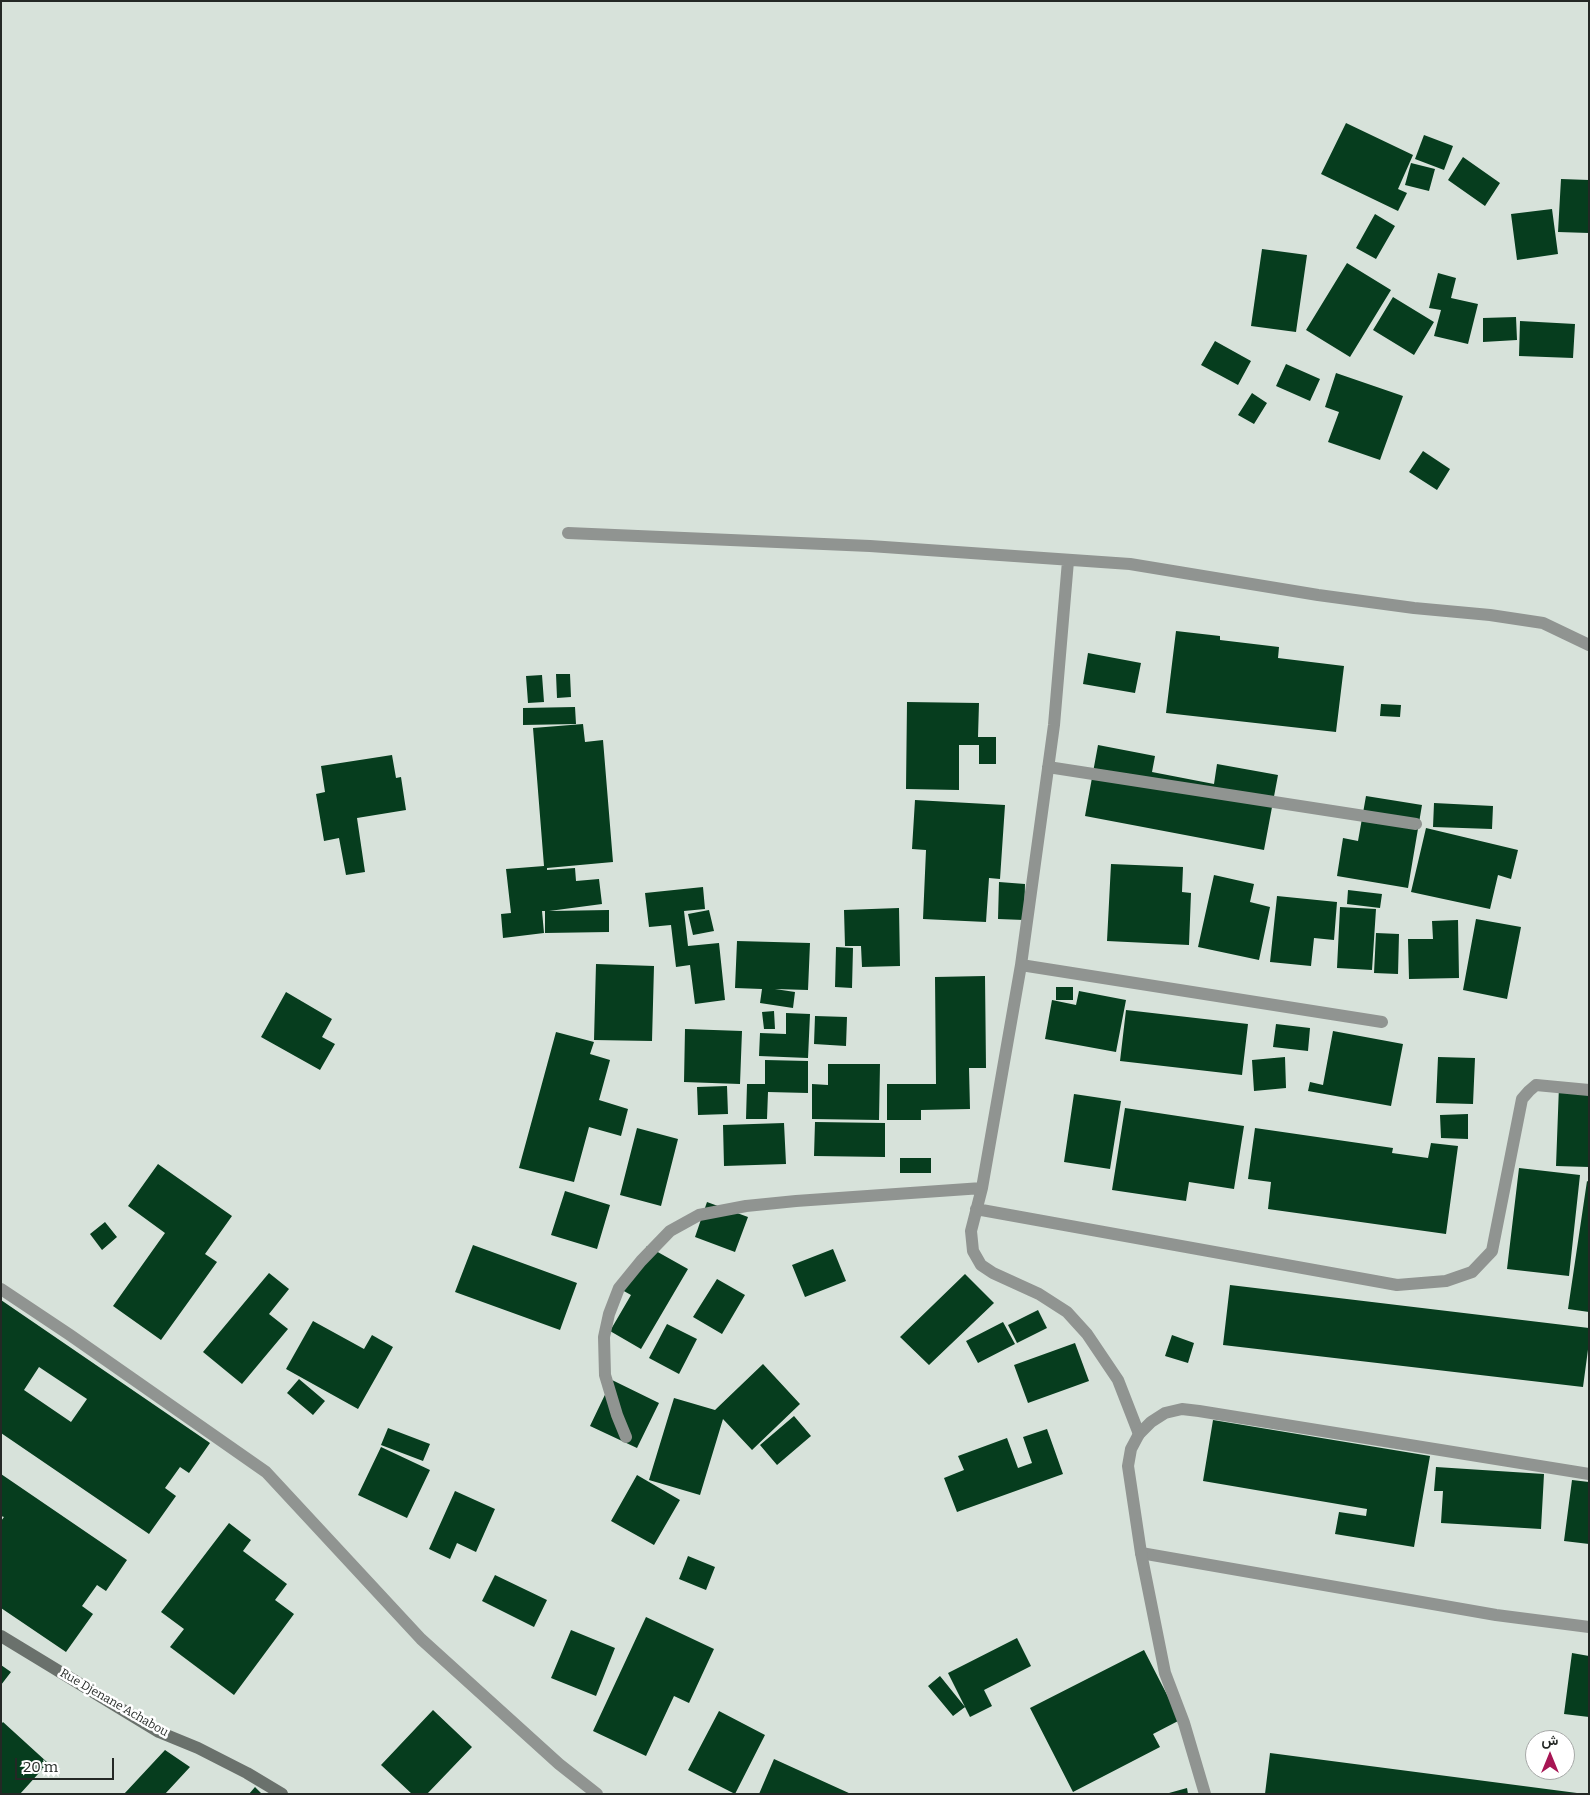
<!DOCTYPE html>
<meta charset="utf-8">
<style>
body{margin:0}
#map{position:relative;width:1590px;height:1795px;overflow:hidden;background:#d7e2da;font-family:Bitter,Vazirmatn,serif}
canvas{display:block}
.frame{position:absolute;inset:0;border:2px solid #242825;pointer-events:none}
.north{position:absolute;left:1525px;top:1730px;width:50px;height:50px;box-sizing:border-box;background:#fff;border:1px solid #a7a9a8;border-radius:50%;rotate:0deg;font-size:14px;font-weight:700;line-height:20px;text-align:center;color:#242825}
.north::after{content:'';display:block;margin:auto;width:18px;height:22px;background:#a71654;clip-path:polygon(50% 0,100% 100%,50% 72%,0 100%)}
.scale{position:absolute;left:15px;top:1758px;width:99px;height:22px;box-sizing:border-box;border:2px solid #242825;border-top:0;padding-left:6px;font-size:15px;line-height:18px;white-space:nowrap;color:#242825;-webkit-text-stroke:4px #fff;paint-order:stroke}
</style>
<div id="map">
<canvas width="1590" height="1795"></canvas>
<div class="frame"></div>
<div class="north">ش</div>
<div class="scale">20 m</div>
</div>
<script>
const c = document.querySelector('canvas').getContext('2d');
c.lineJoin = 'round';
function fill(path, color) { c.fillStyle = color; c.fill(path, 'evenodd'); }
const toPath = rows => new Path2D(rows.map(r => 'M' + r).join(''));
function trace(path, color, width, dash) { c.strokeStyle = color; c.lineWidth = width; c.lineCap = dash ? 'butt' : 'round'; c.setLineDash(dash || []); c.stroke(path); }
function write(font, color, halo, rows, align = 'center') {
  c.font = font + ' Bitter,serif'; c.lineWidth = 5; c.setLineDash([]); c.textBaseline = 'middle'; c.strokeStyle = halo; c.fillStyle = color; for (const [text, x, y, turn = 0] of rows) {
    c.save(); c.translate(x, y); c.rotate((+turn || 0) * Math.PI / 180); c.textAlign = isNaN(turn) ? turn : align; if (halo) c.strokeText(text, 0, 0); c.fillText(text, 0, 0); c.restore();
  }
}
const building = toPath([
 [1346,123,1413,155,1398,189,1407,193,1398,211,1321,174],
 [1424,135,1453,146,1444,170,1415,159],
 [1463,157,1500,183,1485,206,1448,180],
 [1411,163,1435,169,1429,191,1405,185],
 [1561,179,1589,180,1589,233,1558,232],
 [1552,209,1558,254,1517,260,1511,214],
 [1375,214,1395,226,1376,259,1356,248],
 [1262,249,1307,255,1296,332,1251,326],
 [1347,263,1391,290,1350,357,1306,330],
 [1438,273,1456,278,1451,298,1478,304,1468,344,1434,336,1441,310,1429,308],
 [1393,297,1434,322,1414,355,1373,330],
 [1516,317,1517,340,1483,342,1483,318],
 [1520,321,1575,324,1573,358,1519,356],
 [1215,341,1251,361,1238,385,1201,365],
 [1286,364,1320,379,1310,401,1276,386],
 [1336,373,1403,396,1380,460,1328,442,1339,412,1325,407],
 [1252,393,1267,403,1254,424,1238,415],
 [1423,451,1450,469,1437,490,1409,472],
 [1176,631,1220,636,1220,640,1279,647,1278,658,1344,666,1336,732,1166,713],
 [1088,653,1141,663,1135,693,1083,684],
 [556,674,570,674,571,697,557,698],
 [542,675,544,702,528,703,526,676],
 [907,702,979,703,978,737,996,737,996,764,979,764,979,745,959,745,959,790,906,789],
 [1381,704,1401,705,1400,717,1380,716],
 [575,707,576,724,523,725,523,708],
 [583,724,585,742,603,740,613,862,547,868,547,870,575,868,576,881,599,879,602,904,549,911,609,910,609,932,545,933,545,911,542,911,544,933,503,938,501,914,511,913,506,869,544,866,533,728],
 [1098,745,1155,756,1152,772,1214,784,1217,764,1278,775,1264,850,1085,816],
 [392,755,396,778,401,777,406,810,357,818,365,872,346,875,339,838,324,841,316,794,325,792,321,766],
 [1366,796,1422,805,1408,888,1337,876,1343,838,1358,841],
 [915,800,1005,805,1000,879,989,878,986,922,923,919,926,850,912,849],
 [1434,803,1493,806,1492,829,1433,827],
 [1426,828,1518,850,1511,879,1498,875,1490,909,1411,892],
 [1111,864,1183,867,1182,892,1191,893,1189,945,1107,941],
 [1214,875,1254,884,1250,902,1270,907,1259,960,1198,947],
 [999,882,1025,884,1024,920,998,919],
 [703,887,705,909,684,911,688,946,719,943,725,1000,695,1004,690,965,676,967,671,925,649,927,645,893],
 [1348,890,1382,894,1380,908,1347,904],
 [1277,896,1337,902,1334,940,1314,938,1311,966,1270,962],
 [1340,907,1376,909,1372,970,1337,968],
 [899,908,900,966,862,967,861,946,845,946,844,910],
 [709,910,714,931,693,935,688,914],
 [1476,919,1521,927,1507,999,1463,990],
 [1458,920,1459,978,1409,979,1408,939,1433,939,1432,921],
 [1376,933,1399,934,1398,974,1374,973],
 [737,941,810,943,808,990,775,989,795,992,793,1008,760,1003,762,989,735,988],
 [836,947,853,948,852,988,835,987],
 [596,964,654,966,652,1041,594,1040],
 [985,976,986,1068,969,1068,970,1109,921,1110,921,1120,887,1120,887,1084,936,1084,935,977],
 [1056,987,1073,987,1073,1000,1056,1000],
 [1079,991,1126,1000,1116,1052,1045,1039,1052,1000,1076,1005],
 [286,992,332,1019,322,1037,335,1044,320,1070,261,1037],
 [1126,1010,1248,1024,1242,1075,1120,1061],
 [774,1011,775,1029,764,1029,762,1012],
 [786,1013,810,1014,808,1058,759,1056,760,1033,786,1034],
 [815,1016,847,1017,846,1046,814,1044],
 [1276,1024,1310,1028,1308,1051,1273,1047],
 [685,1029,742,1031,740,1084,684,1082],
 [1333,1031,1403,1044,1391,1106,1308,1091,1310,1082,1323,1085],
 [556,1032,594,1042,590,1054,610,1060,599,1100,628,1109,621,1136,589,1127,574,1182,519,1168],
 [1285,1057,1286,1088,1254,1091,1252,1060],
 [1438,1057,1475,1058,1473,1104,1436,1103],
 [765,1060,808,1061,808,1093,768,1092,767,1119,746,1119,747,1084,765,1084],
 [828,1064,880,1064,879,1120,812,1119,812,1084,828,1085],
 [727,1086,728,1114,698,1115,697,1087],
 [1559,1086,1589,1088,1589,1167,1556,1166],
 [1074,1094,1121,1101,1110,1169,1064,1162],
 [1125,1108,1244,1126,1234,1189,1189,1182,1186,1201,1112,1190],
 [1468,1114,1468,1139,1441,1138,1440,1115],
 [815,1122,885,1123,885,1157,814,1156],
 [784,1123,786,1164,724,1166,723,1125],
 [637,1128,678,1139,661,1206,620,1195],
 [1255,1128,1393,1148,1392,1153,1428,1158,1431,1143,1458,1146,1446,1234,1268,1209,1271,1182,1248,1179],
 [900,1158,931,1158,931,1173,900,1173],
 [158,1164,232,1216,205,1254,217,1262,161,1340,113,1306,165,1233,128,1206],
 [1519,1168,1580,1175,1569,1276,1507,1269],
 [1587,1181,1589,1182,1589,1312,1568,1309],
 [565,1191,610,1205,597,1249,551,1235],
 [707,1202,748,1217,735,1252,695,1237],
 [105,1222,117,1237,102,1250,90,1234],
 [473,1245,577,1283,560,1330,455,1292],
 [647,1246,688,1269,641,1349,610,1331,631,1295,622,1290],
 [833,1249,846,1281,805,1297,792,1265],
 [269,1273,289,1289,269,1314,288,1329,242,1384,203,1352],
 [965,1274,994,1303,929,1365,900,1337],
 [717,1279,745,1295,722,1334,693,1317],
 [1230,1285,1589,1328,1589,1342,1583,1387,1223,1345],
 [1,1300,210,1443,189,1473,180,1467,165,1488,176,1496,149,1534,1,1433],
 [39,1367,87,1399,71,1422,24,1390],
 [1038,1310,1047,1328,1017,1343,1008,1325],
 [313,1321,364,1349,372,1335,393,1347,358,1409,286,1369],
 [1003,1322,1015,1344,978,1363,966,1341],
 [667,1324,697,1339,679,1374,649,1358],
 [1172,1335,1194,1343,1188,1363,1165,1356],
 [1075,1343,1089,1381,1028,1403,1014,1365],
 [763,1364,800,1404,752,1450,723,1419,700,1495,649,1480,674,1398,715,1410],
 [299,1379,325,1401,313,1415,287,1393],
 [612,1380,659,1403,637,1448,590,1426],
 [794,1416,811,1436,777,1465,760,1445],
 [1213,1420,1430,1456,1414,1547,1335,1534,1339,1512,1366,1516,1367,1509,1203,1481],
 [388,1428,430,1444,423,1461,381,1445],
 [1047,1429,1063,1474,957,1512,944,1478,964,1470,958,1456,1007,1438,1018,1468,1032,1463,1023,1437],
 [381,1447,430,1470,407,1518,358,1495],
 [1436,1467,1544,1474,1541,1529,1441,1523,1443,1491,1434,1491],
 [1,1474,127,1560,106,1591,97,1585,82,1606,93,1614,66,1652,1,1608,1,1521,4,1517,1,1516],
 [637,1475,680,1500,654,1545,611,1521],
 [1572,1480,1589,1482,1589,1544,1564,1541],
 [455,1491,495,1509,476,1552,457,1543,450,1559,429,1549],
 [229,1523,251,1540,243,1551,287,1584,275,1600,294,1614,234,1695,170,1647,184,1629,161,1612],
 [688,1556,715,1567,706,1590,679,1579],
 [495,1575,547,1600,534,1627,482,1601],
 [646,1617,714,1649,689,1703,674,1696,646,1756,593,1731],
 [571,1630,615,1648,596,1696,551,1678],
 [1017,1638,1031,1666,984,1690,992,1706,970,1717,948,1673],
 [1144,1650,1180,1720,1153,1734,1160,1747,1073,1792,1030,1708],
 [1572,1653,1589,1656,1589,1717,1564,1714],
 [1,1665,11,1672,1,1685],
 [940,1676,965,1707,953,1716,928,1686],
 [433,1710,472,1747,427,1794,412,1794,381,1765],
 [719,1711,765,1735,735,1794,688,1770],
 [3,1722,48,1763,20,1794,1,1794,1,1724],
 [165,1750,190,1767,165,1794,124,1794],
 [1270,1753,1577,1793,1577,1794,1265,1794],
 [774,1759,851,1794,759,1794],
 [255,1787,262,1794,249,1794],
 [1187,1788,1188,1794,1169,1794,1169,1793]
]);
const minor = toPath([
 [568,533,870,546,1130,564,1318,595,1414,608,1490,615,1543,623,1589,645],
 [1068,561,1054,725,1021,965,982,1188,971,1231,973,1251,981,1265,993,1273,1039,1294,1067,1312,1087,1334,1118,1380,1139,1434],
 [1048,767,1416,824],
 [1021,965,1382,1022],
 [976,1209,1397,1285,1446,1281,1472,1272,1492,1251,1522,1099,1529,1091,1536,1085,1589,1090],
 [1,1289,70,1335,266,1472,421,1639,559,1764,597,1794],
 [626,1437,617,1415,605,1375,604,1337,609,1314,619,1288,641,1261,670,1231,699,1215,746,1206,796,1201,982,1188],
 [1141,1553,1496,1615,1589,1627]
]);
const tertiary = toPath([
 [1205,1794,1184,1723,1165,1673,1141,1553,1128,1466,1131,1449,1139,1434,1151,1422,1165,1413,1182,1409,1199,1411,1589,1474]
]);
const secondary = toPath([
 [1,1636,159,1732,198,1748,247,1773,282,1794]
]);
const streetNames = [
 ["Rue Djenane Achabou",114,1703,30]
];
fill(building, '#063d1e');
trace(minor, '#909491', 12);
trace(tertiary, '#909491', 12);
trace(secondary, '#6a716c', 12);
write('12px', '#242825', '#fff', streetNames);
</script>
